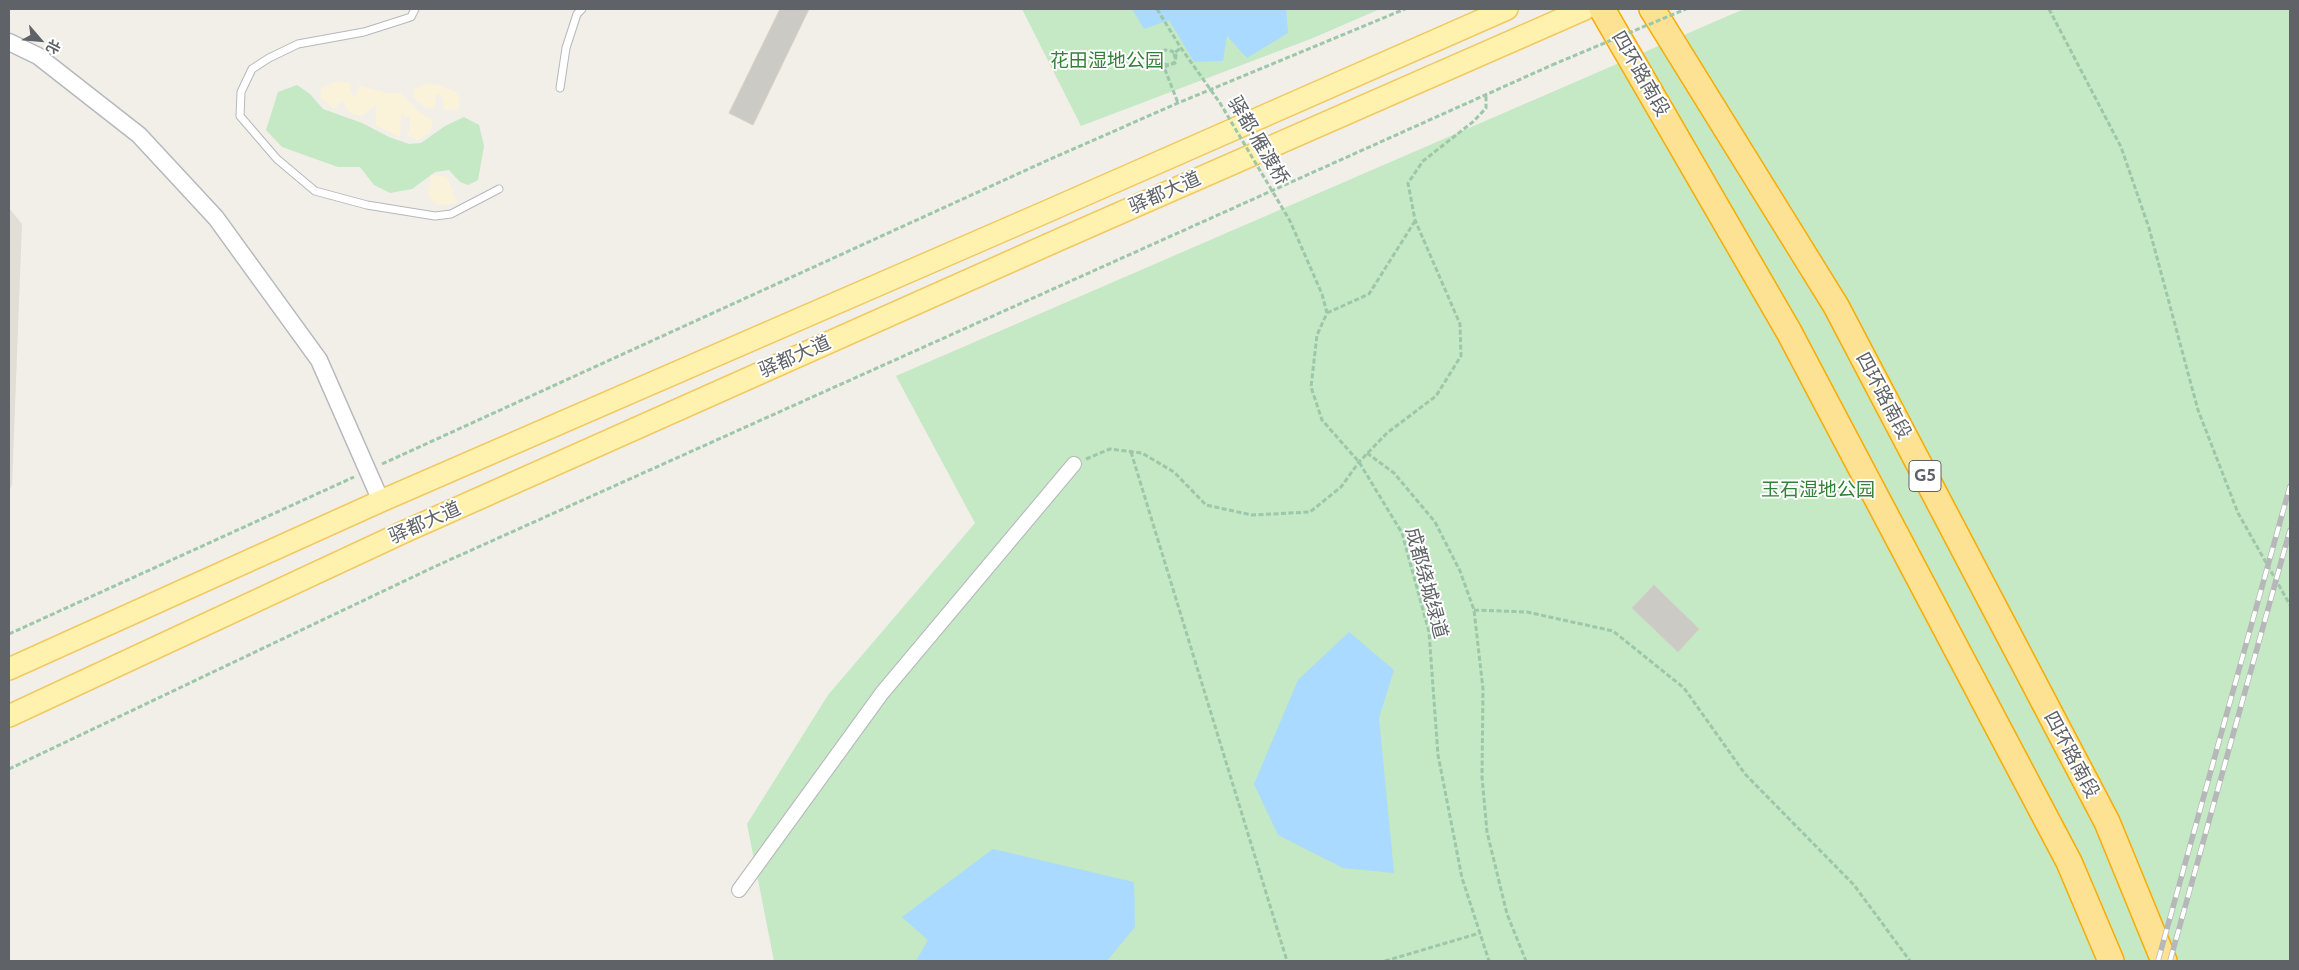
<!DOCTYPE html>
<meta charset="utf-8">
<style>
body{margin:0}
#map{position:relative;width:2299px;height:970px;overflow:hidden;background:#f1efe8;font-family:Cabin,"Noto Sans SC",sans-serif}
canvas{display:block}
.frame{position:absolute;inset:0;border:10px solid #5f6368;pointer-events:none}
.north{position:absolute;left:15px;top:15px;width:50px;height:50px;-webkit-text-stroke:4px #fff;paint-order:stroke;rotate:117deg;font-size:14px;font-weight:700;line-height:20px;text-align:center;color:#5f6368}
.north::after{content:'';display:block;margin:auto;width:18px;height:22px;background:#5f6368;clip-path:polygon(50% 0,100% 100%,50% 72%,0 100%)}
</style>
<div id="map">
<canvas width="2299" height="970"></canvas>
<div class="frame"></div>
<div class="north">北</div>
</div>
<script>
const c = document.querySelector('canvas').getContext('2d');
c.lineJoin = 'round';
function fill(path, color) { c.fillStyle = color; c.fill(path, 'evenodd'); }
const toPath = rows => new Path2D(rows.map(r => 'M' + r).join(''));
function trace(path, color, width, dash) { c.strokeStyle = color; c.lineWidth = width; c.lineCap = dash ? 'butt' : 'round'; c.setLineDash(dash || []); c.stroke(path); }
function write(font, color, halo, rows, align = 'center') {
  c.font = font + ' Cabin,"Noto Sans SC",sans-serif'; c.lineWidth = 4; c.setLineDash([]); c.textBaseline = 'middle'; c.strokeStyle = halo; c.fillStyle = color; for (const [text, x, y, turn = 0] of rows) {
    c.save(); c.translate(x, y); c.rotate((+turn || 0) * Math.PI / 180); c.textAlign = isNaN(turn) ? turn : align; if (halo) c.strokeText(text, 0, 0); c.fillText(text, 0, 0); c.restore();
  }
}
const education = toPath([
 [9,208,22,224,12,485,9,492]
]);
const green = toPath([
 [1022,9,1380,9,1313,38,1081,126],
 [1744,9,2290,9,2290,961,774,961,747,824,828,695,975,523,896,376],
 [297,85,310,94,323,109,362,123,389,137,409,144,421,143,445,126,464,117,479,125,484,146,478,180,468,185,460,182,449,170,435,172,412,189,390,193,374,185,360,167,338,167,282,147,266,130,278,92]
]);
const sand = toPath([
 [335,82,349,82,351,93,355,97,359,86,387,93,400,93,420,113,433,121,430,132,418,140,407,135,410,128,410,118,401,114,400,137,376,125,376,104,362,116,350,113,342,100,334,109,321,98,321,88],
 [426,84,438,85,454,91,460,98,458,109,444,110,443,98,436,93,435,108,426,108,413,97,414,89],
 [431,175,447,177,457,203,447,205,436,204,428,196]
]);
const water = toPath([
 [1132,9,1286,9,1288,33,1247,58,1227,36,1223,61,1194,62,1169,20,1144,29],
 [1349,632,1394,670,1379,718,1394,873,1343,868,1278,835,1254,784,1298,680],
 [993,849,1134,882,1135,927,1107,961,916,961,928,940,902,917]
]);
const building = toPath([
 [780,9,809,9,753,125,729,113,780,9],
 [1654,585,1699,629,1678,652,1632,608,1654,585]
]);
const path = toPath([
 [2049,9,2121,147,2149,228,2198,410,2238,513,2290,605],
 [1164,64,1160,60,1161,53,1165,50,1172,51,1176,55,1175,63,1164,67,1178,103],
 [1322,294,1327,313,1317,335,1311,387,1322,420,1359,462,1402,533,1429,632,1438,755,1462,878,1489,961],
 [1327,313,1369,294,1415,221],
 [1131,452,1287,961],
 [1367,453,1394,473,1435,522,1460,571,1474,610,1483,689,1482,777,1487,832,1507,914,1526,961],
 [1086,459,1110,449,1142,453,1174,472,1206,505,1252,515,1310,512,1341,487,1359,462,1387,433,1436,396,1461,356,1460,324,1415,220,1408,183,1423,161,1474,121,1486,108,1486,96],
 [382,464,1046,161,1178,103,1405,9],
 [1474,610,1527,612,1613,631,1684,688,1745,774,1854,885,1910,961],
 [9,634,354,477],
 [9,769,436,566,1552,65],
 [1385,961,1480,933]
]);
const service = toPath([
 [415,9,411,17,364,32,298,44,269,58,252,69,241,92,240,116,277,159,315,191,367,205,435,216,451,214,499,189],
 [560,88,566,48,577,14,582,9]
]);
const minor = toPath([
 [739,890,882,693,1074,464]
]);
const tertiary = toPath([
 [9,42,38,56,139,135,216,218,319,360,381,501]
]);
const primary = toPath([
 [9,669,381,501,1048,211,1507,9],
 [9,716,406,531,1063,238,1585,9]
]);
const motorway = toPath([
 [1602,9,1789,332,2069,862,2111,961],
 [1652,9,1836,306,2107,822,2164,961]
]);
const rail = toPath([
 [2158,961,2290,486],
 [2170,961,2290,530]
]);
const pathBridge = toPath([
 [1157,9,1181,48,1220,103,1290,221,1322,294],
 [1164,64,1169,65,1174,63,1175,58,1174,53,1181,48],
 [1552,65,1686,9]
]);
const shields = [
 [1925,476,32]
];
const shieldNames = [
 ["G5",1925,476]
];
const parkNames = [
 ["花田湿地公园",1107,61],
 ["玉石湿地公园",1818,490]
];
const streetNames = [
 ["四环路南段",1640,74,60],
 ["驿都·雁渡桥",1258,141,59],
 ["驿都大道",1165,193,-24],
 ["驿都大道",795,357,-24],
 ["四环路南段",1883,396,62],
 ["驿都大道",425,523,-24],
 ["成都绕城绿道",1426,583,75],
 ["四环路南段",2071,755,62]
];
fill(education, '#e1ded6');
fill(green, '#c5e8c5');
fill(sand, '#fbf3d9');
fill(water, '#aadaff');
fill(building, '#cccac5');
trace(building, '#d6d1c6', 1);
trace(service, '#b5b8bc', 9);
trace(minor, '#b5b8bc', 16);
trace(tertiary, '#b5b8bc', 19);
trace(primary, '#f2c960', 24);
trace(motorway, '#f9ab00', 28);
trace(path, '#9cc7a9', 3, [5, 2.5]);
trace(service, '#fff', 7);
trace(minor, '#fff', 14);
trace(tertiary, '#fff', 16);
trace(primary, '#fff2af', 21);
trace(motorway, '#fde293', 25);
trace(rail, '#b6b7b8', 5.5);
trace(rail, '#fff', 4, [11]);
trace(pathBridge, '#9cc7a9', 3, [5, 2.5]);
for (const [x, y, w] of shields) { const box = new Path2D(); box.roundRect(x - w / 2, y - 15.5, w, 31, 4); c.fillStyle = '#fff'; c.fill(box); trace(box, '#5f6368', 1); }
write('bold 18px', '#5f6368', null, shieldNames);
write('19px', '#348238', '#fff', parkNames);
write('19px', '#5f6368', '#fff', streetNames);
</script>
